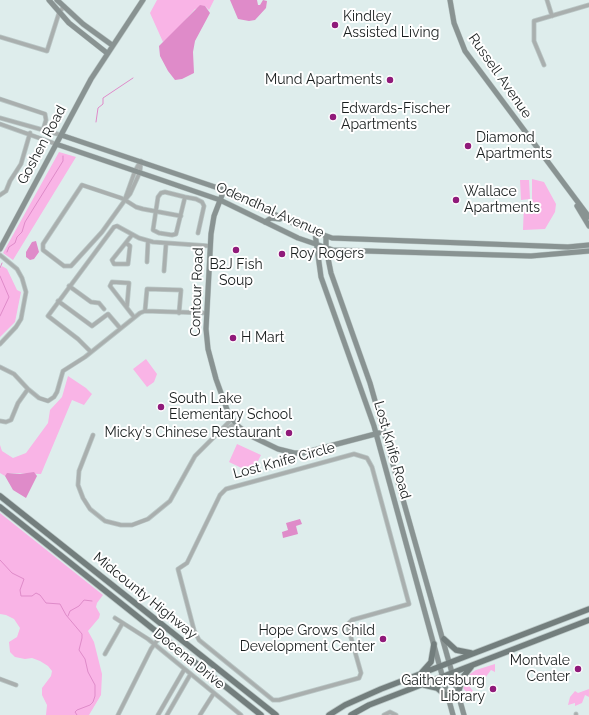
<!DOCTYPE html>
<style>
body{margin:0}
canvas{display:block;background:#deedec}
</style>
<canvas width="589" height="715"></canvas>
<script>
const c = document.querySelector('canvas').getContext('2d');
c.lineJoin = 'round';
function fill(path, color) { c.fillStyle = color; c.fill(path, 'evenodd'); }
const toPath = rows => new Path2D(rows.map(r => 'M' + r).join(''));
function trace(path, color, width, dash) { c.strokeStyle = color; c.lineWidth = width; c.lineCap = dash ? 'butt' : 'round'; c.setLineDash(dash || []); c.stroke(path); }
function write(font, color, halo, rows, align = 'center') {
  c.font = font + ' Raleway,sans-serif'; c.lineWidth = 4; c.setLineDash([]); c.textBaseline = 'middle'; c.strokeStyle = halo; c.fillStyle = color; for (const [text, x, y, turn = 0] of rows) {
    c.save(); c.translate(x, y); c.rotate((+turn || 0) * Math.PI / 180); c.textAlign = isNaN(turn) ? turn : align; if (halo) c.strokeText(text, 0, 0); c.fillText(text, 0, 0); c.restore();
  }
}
const green = toPath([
 [157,0,214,0,209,10,205,6,195,9,173,34,163,42,150,13],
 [59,152,76,157,13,260,3,253],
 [532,179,544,182,556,204,555,212,545,229,523,230,524,203,532,202],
 [520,180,529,180,530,199,521,200],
 [2,266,7,269,17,290,21,292,15,322,0,337,0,269],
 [146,359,157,374,154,382,147,387,133,369],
 [68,376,86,388,92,394,84,405,72,400,41,474,10,473,5,476,0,473,0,445,2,451,13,458,26,453,48,423,50,410,62,397],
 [237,444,261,455,252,473,229,462],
 [0,513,103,595,97,603,96,607,100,614,99,618,88,631,94,642,102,674,101,695,89,715,46,715,47,705,42,695,42,688,51,676,52,671,48,666,40,661,32,658,25,659,15,657,10,652,9,642,17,637,20,628,14,619,6,615,0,614],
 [495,664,495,672,491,670,485,678,481,675,470,687,473,691,469,695,463,688,470,674,476,670],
 [589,689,589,697,585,695,582,703,575,706,575,703,568,705,570,697,575,691,578,693]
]);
const water = toPath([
 [230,0,257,0,258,5,260,5,263,0,267,1,266,8,255,20,249,21,238,19],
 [200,5,205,6,210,13,195,41,193,52,194,73,182,79,175,80,168,71,160,56,159,46],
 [36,241,39,252,34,259,30,260,26,257,26,252,32,242],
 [34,472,37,476,26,498,13,490,5,476,7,473,20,474],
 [300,519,302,524,296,526,298,534,283,538,282,532,288,530,286,523]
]);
const stream = toPath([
 [96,122,98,108,103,104,103,98,133,78],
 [7,252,9,247,15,243,17,237,22,232,25,222,63,161,63,156],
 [0,268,2,263],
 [0,276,9,297,0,316],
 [0,560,12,573,24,579,20,590,21,596,32,596,36,593,40,595,46,603,60,604,66,615,82,634,82,638,79,650,85,659,88,672,95,685,95,696,93,702,90,705,77,710,75,712,77,715],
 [68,616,70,611,79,606,84,600,92,601]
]);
const street = toPath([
 [547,0,552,16],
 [0,37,47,51,59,13,64,6],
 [544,65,534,41,534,21,589,5],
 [0,99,45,114,46,120,43,130],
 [0,118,61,135],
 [0,124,56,144],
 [141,161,140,172,130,194,125,200,102,232,71,266,64,266,43,250,43,244,82,185,121,198,125,200,136,207,143,209,181,216],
 [0,195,6,191,10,181,21,164,30,133],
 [185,197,176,234,172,235,159,233,153,230,158,197,161,193,165,192,185,197,196,199,202,202,204,206,198,233],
 [125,199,135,171,140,162],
 [126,243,130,246,128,264,114,264,112,260,132,235],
 [0,255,17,269,22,278,26,292,21,319,16,327,0,344],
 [147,262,148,241],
 [164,271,166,244],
 [69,286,91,302,99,303,104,309],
 [58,301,92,326,108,314,120,328],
 [127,306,129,283,112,282,110,286,134,317],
 [145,311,147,289,181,290,179,313],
 [91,352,78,339,48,316,114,227,117,226,139,238,153,242,210,246],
 [0,367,14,374,28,389,39,398,48,401,54,397,57,392,63,371,85,357,140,313,145,311,206,313],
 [0,421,6,422,11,420,18,403,28,389],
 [223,431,236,423],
 [93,435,79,471,78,485,83,498,90,509,105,521,121,525,132,525,148,519,170,501,195,456,232,419],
 [354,454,367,458,372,467,409,604,352,620,349,623,348,627,361,673,359,678,279,700,273,700,199,640,194,630,178,569,187,563,220,495,226,489,354,454],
 [115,618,148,639,241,715],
 [105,654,122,624],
 [0,679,16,685],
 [118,715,151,649,166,628],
 [158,715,184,670],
 [167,715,190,675],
 [200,715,214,693],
 [384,715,390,712,396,715],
 [576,715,576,714]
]);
const secondary = toPath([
 [49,0,69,23,107,53],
 [57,0,83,24,112,45],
 [450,0,454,23,465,51,589,217],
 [61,135,224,190,299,226,332,238,568,247,589,245],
 [56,144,220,200,298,238,333,250,531,256,589,251],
 [224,190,214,216,211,234,206,329,208,349,216,379,229,415,239,427,251,436,278,449,294,453,303,453,379,433],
 [577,206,589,226],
 [265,222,271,218,280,219],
 [315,233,321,277,374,426,453,715],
 [326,236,326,248,331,273,370,383,464,715],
 [0,249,91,79,143,0]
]);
const primary = toPath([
 [0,496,276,715],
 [0,507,261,715],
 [444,639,456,650,471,653],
 [422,672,431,662,434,644],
 [424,685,437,688,449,698],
 [458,693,463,677,471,667],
 [329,715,345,705,381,689,589,609],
 [351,715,369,705,589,620]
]);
const markers = [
 [335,25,4,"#901a7a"],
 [390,80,4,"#901a7a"],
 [333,117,4,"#901a7a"],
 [468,146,4,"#901a7a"],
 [456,200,4,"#901a7a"],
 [236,250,4,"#901a7a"],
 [282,254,4,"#901a7a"],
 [233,338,4,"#901a7a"],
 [161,407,4,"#901a7a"],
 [289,433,4,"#901a7a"],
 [383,639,4,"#901a7a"],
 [578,669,4,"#901a7a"],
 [493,689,4,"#901a7a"]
];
const poiNames = [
 ["Kindley",343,17],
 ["Assisted Living",343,33],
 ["Mund Apartments",382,80,"right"],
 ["Edwards-Fischer",341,109],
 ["Apartments",341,125],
 ["Diamond",476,138],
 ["Apartments",476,154],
 ["Wallace",464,192],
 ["Apartments",464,208],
 ["Roy Rogers",290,254],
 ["B2J Fish",236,265,"center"],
 ["Soup",236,281,"center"],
 ["H Mart",241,338],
 ["South Lake",169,399],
 ["Elementary School",169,415],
 ["Micky's Chinese Restaurant",281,433,"right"],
 ["Hope Grows Child",375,631,"right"],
 ["Development Center",375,647,"right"],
 ["Montvale",570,661,"right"],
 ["Center",570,677,"right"],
 ["Gaithersburg",485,681,"right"],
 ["Library",485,697,"right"]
];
const streetNames = [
 ["Russell Avenue",500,76,55],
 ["Goshen Road",42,145,-62],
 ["Odendhal Avenue",270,210,24],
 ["Contour Road",197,292,-88],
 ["Lost Knife Road",392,450,74],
 ["Lost Knife Circle",284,461,-15],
 ["Midcounty Highway",145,596,39],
 ["Docena Drive",189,659,39]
];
fill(green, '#f9b4e6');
fill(water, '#df8bc9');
trace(stream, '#df8bc9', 1);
trace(street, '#bbc8c7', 5);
trace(secondary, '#bbc8c7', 6);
trace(primary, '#bbc8c7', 7);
trace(street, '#a9afae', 3.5);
trace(secondary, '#899392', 5);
trace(primary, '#737e7d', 5.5);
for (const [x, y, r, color] of markers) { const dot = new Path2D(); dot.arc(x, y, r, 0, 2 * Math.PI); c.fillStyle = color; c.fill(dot); trace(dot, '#fff', 1.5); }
write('14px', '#191e1e', '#fff', poiNames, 'left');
write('14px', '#191e1e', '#fff', streetNames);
</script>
